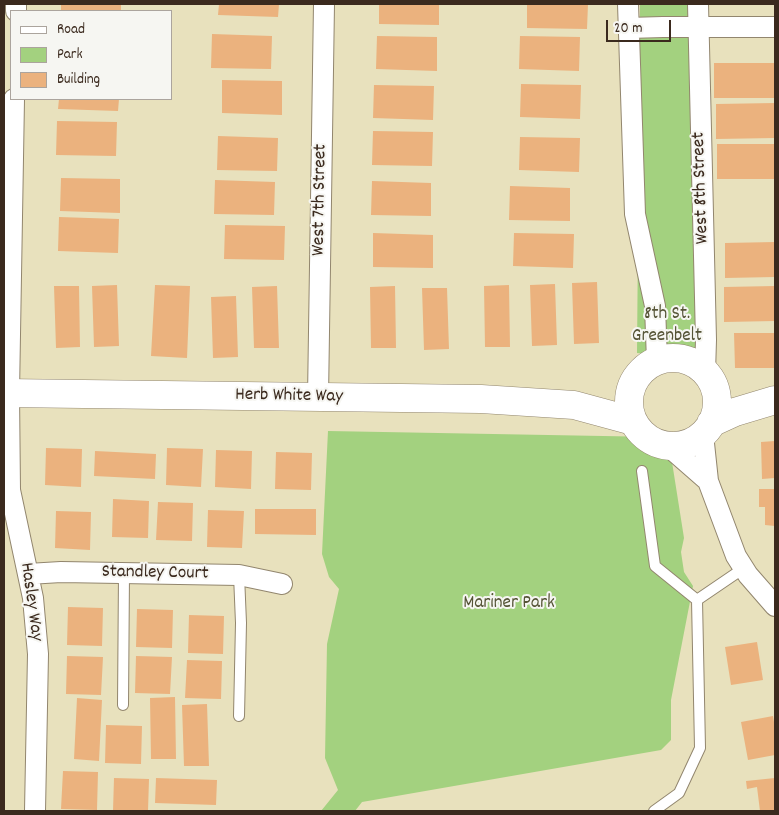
<!DOCTYPE html>
<style>
body{margin:0}
#map{position:relative;width:779px;height:815px;overflow:hidden;background:#e8e1bd;font-family:Dekko,sans-serif}
canvas{display:block}
.frame{position:absolute;inset:0;border:5px solid #3b2a1e;pointer-events:none}
.legend{position:absolute;left:10px;top:10px;width:162px;height:90px;box-sizing:border-box;background:#f6f6f2;border:1px solid #aba49d;margin:0;padding:6px 9px;list-style:none;font-size:15px;color:#3b2a1e}
.legend li{display:flex;align-items:center;gap:10px;height:25px}
.legend b{width:25px;border:1px solid #aba49d}
.scale{position:absolute;left:606px;top:20px;width:65px;height:22px;box-sizing:border-box;border:2px solid #3b2a1e;border-top:0;padding-left:6px;font-size:15px;line-height:18px;white-space:nowrap;color:#3b2a1e;-webkit-text-stroke:4px #f6f6f2;paint-order:stroke}
</style>
<div id="map">
<canvas width="779" height="815"></canvas>
<div class="frame"></div>
<ul class="legend">
<li><b style="height:6px;background:#fff"></b>Road</li>
<li><b style="height:14px;background:#a3d17f"></b>Park</li>
<li><b style="height:14px;background:#ebb27e"></b>Building</li>
</ul>
<div class="scale">20 m</div>
</div>
<script>
const c = document.querySelector('canvas').getContext('2d');
c.lineJoin = 'round';
function fill(path, color) { c.fillStyle = color; c.fill(path, 'evenodd'); }
const toPath = rows => new Path2D(rows.map(r => 'M' + r).join(''));
function trace(path, color, width, dash) { c.strokeStyle = color; c.lineWidth = width; c.lineCap = dash ? 'butt' : 'round'; c.setLineDash(dash || []); c.stroke(path); }
function write(font, color, halo, rows, align = 'center') {
  c.font = font + ' Dekko,sans-serif'; c.lineWidth = 4; c.setLineDash([]); c.textBaseline = 'middle'; c.strokeStyle = halo; c.fillStyle = color; for (const [text, x, y, turn = 0] of rows) {
    c.save(); c.translate(x, y); c.rotate((+turn || 0) * Math.PI / 180); c.textAlign = isNaN(turn) ? turn : align; if (halo) c.strokeText(text, 0, 0); c.fillText(text, 0, 0); c.restore();
  }
}
const green = toPath([
 [640,4,698,4,697,358,637,353],
 [328,431,658,437,669,443,684,538,681,552,684,572,693,586,671,700,671,740,661,750,362,802,355,811,321,811,338,790,325,758,327,644,339,589,329,577,322,554]
]);
const building = toPath([
 [61,4,121,4,121,11,61,11],
 [219,4,279,4,278,17,218,15],
 [379,4,439,4,439,25,379,24],
 [527,4,588,4,587,29,527,28],
 [212,34,272,36,271,69,211,68],
 [377,36,437,37,437,71,376,69],
 [520,36,580,37,579,71,519,69],
 [714,63,775,63,775,98,714,98],
 [222,80,282,81,282,115,222,113],
 [521,84,581,85,580,119,520,117],
 [374,85,434,86,433,120,373,118],
 [59,99,119,99,118,111,58,109],
 [775,103,775,138,716,139,716,104],
 [57,121,117,122,116,156,56,155],
 [373,131,433,132,432,166,372,165],
 [218,136,278,138,277,171,217,170],
 [520,137,580,138,579,172,519,170],
 [717,144,775,144,775,179,717,179],
 [61,178,120,179,120,213,60,211],
 [215,180,275,182,274,215,214,214],
 [372,181,431,183,431,216,371,215],
 [510,186,570,188,570,221,509,220],
 [59,217,119,219,118,253,58,251],
 [225,225,285,226,284,260,224,259],
 [373,233,433,235,433,268,373,267],
 [514,233,574,234,573,268,513,266],
 [775,242,775,277,725,278,725,243],
 [597,282,599,343,574,344,572,283],
 [555,284,557,345,532,346,530,285],
 [117,285,119,346,94,347,92,286],
 [155,285,190,286,187,358,151,356],
 [509,285,510,347,485,347,484,286],
 [54,286,79,286,80,347,56,348],
 [277,286,279,348,254,348,252,287],
 [395,286,396,348,371,348,370,287],
 [775,286,775,321,724,322,724,287],
 [422,288,447,288,449,349,424,350],
 [236,296,238,357,213,358,211,297],
 [734,333,775,333,775,368,735,368],
 [775,441,775,478,762,479,761,442],
 [46,448,82,449,81,487,45,485],
 [167,448,203,449,201,487,166,485],
 [216,450,252,451,251,489,215,487],
 [95,451,156,454,155,479,94,476],
 [276,452,312,453,311,490,275,489],
 [759,489,775,489,775,526,765,525,765,507,759,507],
 [113,499,149,501,148,538,112,537],
 [158,502,193,503,192,541,156,540],
 [255,509,316,509,316,535,255,534],
 [208,510,244,511,242,548,207,547],
 [56,511,91,512,90,550,55,548],
 [68,607,103,608,102,646,67,645],
 [137,609,173,610,172,648,136,647],
 [189,615,224,616,223,654,188,653],
 [757,642,763,680,731,685,725,647],
 [67,656,103,657,101,695,66,694],
 [136,656,172,657,170,694,135,693],
 [187,660,222,661,221,699,185,698],
 [175,697,176,759,151,759,150,698],
 [77,698,102,700,99,761,74,759],
 [207,704,209,766,184,766,182,705],
 [773,716,775,728,775,755,748,760,741,722],
 [106,725,142,726,141,764,105,763],
 [63,771,98,772,97,810,61,809],
 [114,778,149,779,148,811,113,811],
 [156,778,217,780,216,805,155,803],
 [775,778,775,811,760,811,757,787,747,789,746,781]
]);
const lane = toPath([
 [642,471,655,566,697,600,744,568],
 [239,575,241,623,239,716],
 [123,705,124,573],
 [654,811,679,793,700,748,697,600]
]);
const street = toPath([
 [628,4,635,214,655,306,657,361],
 [698,4,706,340,705,373],
 [16,11,16,4],
 [628,28,663,27,775,27],
 [14,99,9,393,10,490,33,598,38,654,35,811],
 [318,397,324,4],
 [703,434,708,481,736,556,748,575,775,606],
 [668,446,708,481],
 [28,574,61,572,239,575,282,584]
]);
const secondary = toPath([
 '629 402a44 44 0 1 1 88 0a44 44 0 1 1-88 0Z',
 [4,393,481,399,574,405,633,421],
 [711,423,735,412,775,400]
]);
const streetNames = [
 ["West 8th Street",702,188,-92],
 ["West 7th Street",321,200,-89],
 ["Herb White Way",289,397,1],
 ["Standley Court",155,574,1],
 ["Hasley Way",30,602,82]
];
const parkNames = [
 ["8th St.",667,315],
 ["Greenbelt",667,337],
 ["Mariner Park",509,604]
];
fill(green, '#a3d17f');
fill(building, '#ebb27e');
trace(lane, '#92866e', 12);
trace(street, '#92866e', 22);
trace(secondary, '#92866e', 29);
trace(lane, '#fff', 10);
trace(street, '#fff', 20);
trace(secondary, '#fff', 28);
write('19px', '#3b2a1e', '#f6f6f2', streetNames);
write('19px', '#555436', '#f6f6f2', parkNames);
</script>
